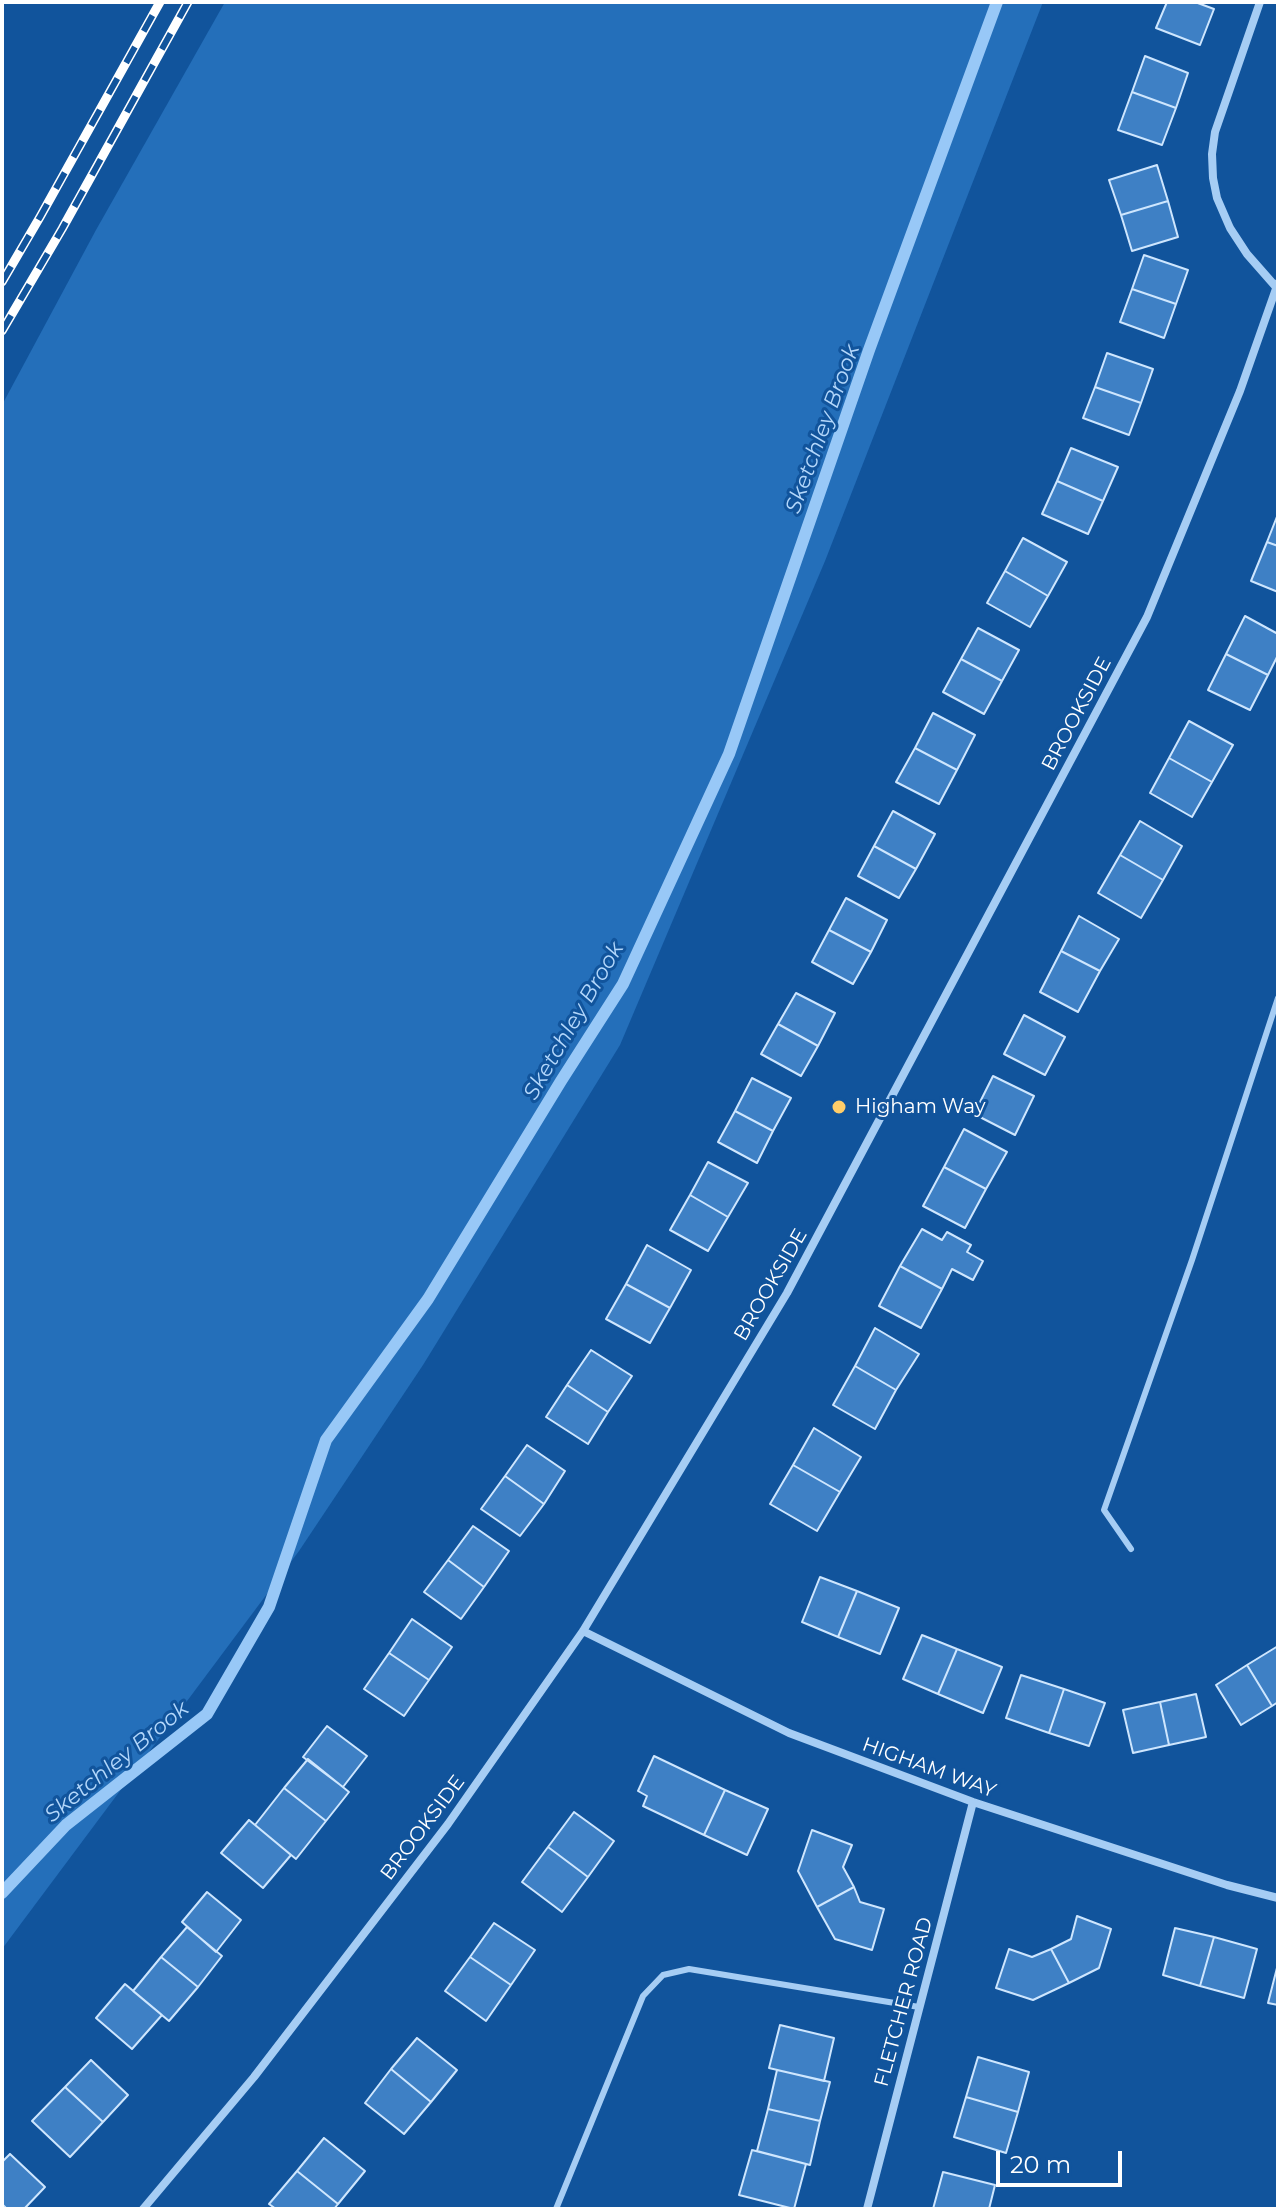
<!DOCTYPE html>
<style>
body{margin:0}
#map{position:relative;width:1280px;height:2211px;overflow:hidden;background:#11549c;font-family:Montserrat,sans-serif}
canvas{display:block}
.frame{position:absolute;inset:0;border:4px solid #fff;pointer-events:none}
.scale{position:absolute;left:996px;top:2151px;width:126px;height:36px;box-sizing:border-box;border:4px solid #fff;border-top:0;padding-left:10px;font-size:24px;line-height:28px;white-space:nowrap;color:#fff;-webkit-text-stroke:6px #11549c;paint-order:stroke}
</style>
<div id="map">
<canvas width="1280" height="2211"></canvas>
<div class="frame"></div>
<div class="scale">20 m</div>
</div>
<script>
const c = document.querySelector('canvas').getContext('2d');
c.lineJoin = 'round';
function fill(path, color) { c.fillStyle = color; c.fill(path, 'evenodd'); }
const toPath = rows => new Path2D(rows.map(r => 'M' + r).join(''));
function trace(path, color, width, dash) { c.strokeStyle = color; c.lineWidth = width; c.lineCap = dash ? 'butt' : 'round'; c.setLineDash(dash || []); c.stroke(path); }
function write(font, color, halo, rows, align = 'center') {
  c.font = font + ' Montserrat,sans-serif'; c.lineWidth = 6; c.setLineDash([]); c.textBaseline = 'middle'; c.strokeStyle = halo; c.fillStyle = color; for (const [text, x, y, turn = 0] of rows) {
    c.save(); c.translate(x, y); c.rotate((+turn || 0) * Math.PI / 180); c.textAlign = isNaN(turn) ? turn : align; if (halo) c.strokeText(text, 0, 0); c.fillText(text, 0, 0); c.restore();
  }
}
const green = toPath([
 [225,2,1043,2,825,561,620,1045,423,1365,299,1551,2,1949,2,405,96,230]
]);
const stream = toPath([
 [2,1893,66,1825,207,1714,269,1607,326,1440,428,1299,561,1081,623,984,729,754,869,350,997,2]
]);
const building = toPath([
 [1167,2,1195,2,1214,9,1200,45,1156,28,1167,2],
 [1145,56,1188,73,1176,108,1132,92,1145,56],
 [1132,92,1176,108,1162,145,1118,130,1132,92],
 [1157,165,1168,201,1121,215,1109,180,1157,165],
 [1168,201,1178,237,1132,251,1121,215,1168,201],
 [1144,255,1188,270,1176,304,1132,289,1144,255],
 [1132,289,1176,304,1164,338,1120,322,1132,289],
 [1107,353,1153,369,1141,403,1095,387,1107,353],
 [1095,387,1141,403,1129,435,1083,418,1095,387],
 [1071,448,1118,467,1103,501,1057,481,1071,448],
 [1057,481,1103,501,1088,534,1042,514,1057,481],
 [1278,514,1278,546,1267,542,1278,514],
 [1023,538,1067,562,1048,596,1005,571,1023,538],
 [1267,542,1278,546,1278,592,1251,581,1267,542],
 [1005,571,1048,596,1030,627,987,603,1005,571],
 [1245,616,1278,634,1278,655,1268,675,1226,654,1245,616],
 [978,628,1019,650,1002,681,961,659,978,628],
 [1226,654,1268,675,1250,710,1208,690,1226,654],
 [961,659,1002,681,984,714,943,692,961,659],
 [933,713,975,735,957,770,915,748,933,713],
 [1189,721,1233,745,1212,782,1169,758,1189,721],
 [915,748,957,770,939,804,896,782,915,748],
 [1169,758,1212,782,1192,817,1150,793,1169,758],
 [893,811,935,834,916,869,874,846,893,811],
 [1140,821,1182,846,1163,880,1120,855,1140,821],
 [874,846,916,869,899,898,858,876,874,846],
 [1120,855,1163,880,1141,918,1098,893,1120,855],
 [846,898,887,920,871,952,829,930,846,898],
 [1079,916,1119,939,1100,971,1061,951,1079,916],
 [829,930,871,952,853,984,812,962,829,930],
 [1061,951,1100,971,1078,1012,1040,992,1061,951],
 [796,993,835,1013,818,1046,778,1024,796,993],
 [1024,1015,1065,1037,1045,1075,1004,1054,1024,1015],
 [778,1024,818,1046,801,1076,761,1054,778,1024],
 [993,1076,1034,1096,1015,1135,974,1114,993,1076],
 [752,1078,791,1098,773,1131,735,1111,752,1078],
 [735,1111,773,1131,757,1163,718,1142,735,1111],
 [964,1129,1007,1152,986,1189,944,1167,964,1129],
 [708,1162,748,1183,728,1217,690,1195,708,1162],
 [944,1167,986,1189,965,1228,923,1206,944,1167],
 [690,1195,728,1217,708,1251,670,1230,690,1195],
 [922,1229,942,1240,947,1232,971,1245,967,1252,983,1261,973,1280,952,1269,942,1289,900,1266,922,1229],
 [647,1245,691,1270,670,1308,626,1284,647,1245],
 [900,1266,942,1289,921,1328,879,1306,900,1266],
 [626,1284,670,1308,650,1343,606,1319,626,1284],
 [875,1328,919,1354,896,1390,855,1366,875,1328],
 [591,1350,632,1376,608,1412,567,1385,591,1350],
 [855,1366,896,1390,875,1429,833,1405,855,1366],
 [567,1385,608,1412,588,1444,546,1417,567,1385],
 [814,1428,861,1457,840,1492,793,1465,814,1428],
 [527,1445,565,1471,544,1504,505,1476,527,1445],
 [793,1465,840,1492,817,1531,770,1504,793,1465],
 [505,1476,544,1504,520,1536,481,1509,505,1476],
 [473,1526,509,1551,484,1587,448,1560,473,1526],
 [448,1560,484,1587,461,1619,424,1592,448,1560],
 [820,1577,857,1591,838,1637,802,1622,820,1577],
 [857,1591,899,1608,880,1654,838,1637,857,1591],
 [412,1619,452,1647,429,1680,389,1653,412,1619],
 [922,1635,957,1649,938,1694,903,1679,922,1635],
 [1278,1646,1278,1702,1272,1706,1247,1665,1278,1646],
 [957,1649,1002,1667,983,1713,938,1694,957,1649],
 [389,1653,429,1680,404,1716,364,1689,389,1653],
 [1247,1665,1272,1706,1241,1725,1216,1685,1247,1665],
 [1021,1675,1064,1689,1049,1733,1006,1718,1021,1675],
 [1064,1689,1105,1703,1089,1746,1049,1733,1064,1689],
 [1196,1694,1206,1737,1169,1745,1160,1702,1196,1694],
 [1160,1702,1169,1745,1133,1753,1123,1710,1160,1702],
 [327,1726,367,1756,343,1787,303,1757,327,1726],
 [654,1756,725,1790,704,1835,643,1806,647,1796,638,1791,654,1756],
 [308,1759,349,1792,326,1821,284,1788,308,1759],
 [284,1788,326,1821,296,1859,255,1825,284,1788],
 [725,1790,768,1809,747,1855,704,1835,725,1790],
 [574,1812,614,1841,588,1877,548,1847,574,1812],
 [249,1820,291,1855,263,1888,221,1853,249,1820],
 [812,1830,852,1845,843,1867,854,1887,817,1907,798,1871,812,1830],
 [548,1847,588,1877,562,1912,522,1882,548,1847],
 [854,1887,860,1902,884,1909,872,1950,835,1939,817,1907,854,1887],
 [207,1892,241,1920,216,1952,182,1922,207,1892],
 [1077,1916,1111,1929,1099,1968,1069,1983,1051,1949,1071,1939,1077,1916],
 [494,1923,535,1950,511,1985,470,1957,494,1923],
 [187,1927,222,1956,198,1987,161,1957,187,1927],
 [1175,1928,1214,1937,1200,1986,1163,1975,1175,1928],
 [1214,1937,1257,1949,1244,1998,1200,1986,1214,1937],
 [1009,1949,1032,1957,1051,1949,1069,1983,1033,2000,996,1988,1009,1949],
 [161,1957,198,1987,169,2021,133,1991,161,1957],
 [470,1957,511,1985,486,2021,445,1991,470,1957],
 [1278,1964,1278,2005,1268,2003,1278,1964],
 [125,1984,162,2015,132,2049,96,2018,125,1984],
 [780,2025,834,2038,824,2081,769,2068,780,2025],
 [417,2038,457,2070,431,2102,391,2069,417,2038],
 [978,2057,1029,2072,1018,2112,966,2097,978,2057],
 [91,2060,128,2095,103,2122,65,2087,91,2060],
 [391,2069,431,2102,404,2134,365,2103,391,2069],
 [777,2070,830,2082,820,2121,768,2109,777,2070],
 [65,2087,103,2122,70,2157,32,2121,65,2087],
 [966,2097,1018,2112,1006,2153,954,2137,966,2097],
 [768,2109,820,2121,810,2165,757,2151,768,2109],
 [324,2138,365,2171,338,2204,297,2171,324,2138],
 [752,2150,806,2164,794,2209,739,2195,752,2150],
 [10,2154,45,2187,24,2209,7,2209,2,2204,2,2162,10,2154],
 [297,2171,338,2204,334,2209,276,2209,269,2204,297,2171],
 [943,2172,995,2185,989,2209,933,2209,943,2172]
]);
const lane = toPath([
 [1131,1549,1104,1510,1192,1260,1278,998],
 [556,2209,643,1996,663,1975,689,1969,919,2007]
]);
const street = toPath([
 [1260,2,1215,132,1212,154,1213,178,1217,198,1230,228,1247,254,1276,287],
 [583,1631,789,1733,973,1802,1227,1885,1278,1898],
 [143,2209,254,2077,448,1824,583,1631,787,1293,1147,617,1240,391,1278,283],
 [867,2209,973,1802]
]);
const rail = toPath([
 [2,282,40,217,160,2],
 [2,331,62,229,188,2]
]);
const markers = [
 [839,1107,8,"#ffcd69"]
];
const streetNames = [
 ["BROOKSIDE",1077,714,-62],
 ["BROOKSIDE",771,1285,-60],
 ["HIGHAM WAY",929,1768,20],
 ["BROOKSIDE",423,1828,-53],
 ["FLETCHER ROAD",904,2002,-75]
];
const poiNames = [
 ["Higham Way",855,1107]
];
const waterNames = [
 ["Sketchley Brook",823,429,-70],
 ["Sketchley Brook",574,1021,-60],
 ["Sketchley Brook",117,1762,-39]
];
fill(green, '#246fba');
trace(stream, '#98c8f7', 12);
fill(building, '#3e80c5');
trace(building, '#cee6fe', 2);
trace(lane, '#a6cdf4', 6);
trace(street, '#a6cdf4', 8);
trace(rail, '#fff', 9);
trace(rail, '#11549c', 6, [18]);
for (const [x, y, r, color] of markers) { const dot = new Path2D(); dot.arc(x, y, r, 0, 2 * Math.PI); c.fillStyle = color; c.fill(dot); trace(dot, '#11549c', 3); }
write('20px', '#fff', '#11549c', streetNames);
write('20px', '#fff', '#11549c', poiNames, 'left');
write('italic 22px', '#b3d7fb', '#11549c', waterNames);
</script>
